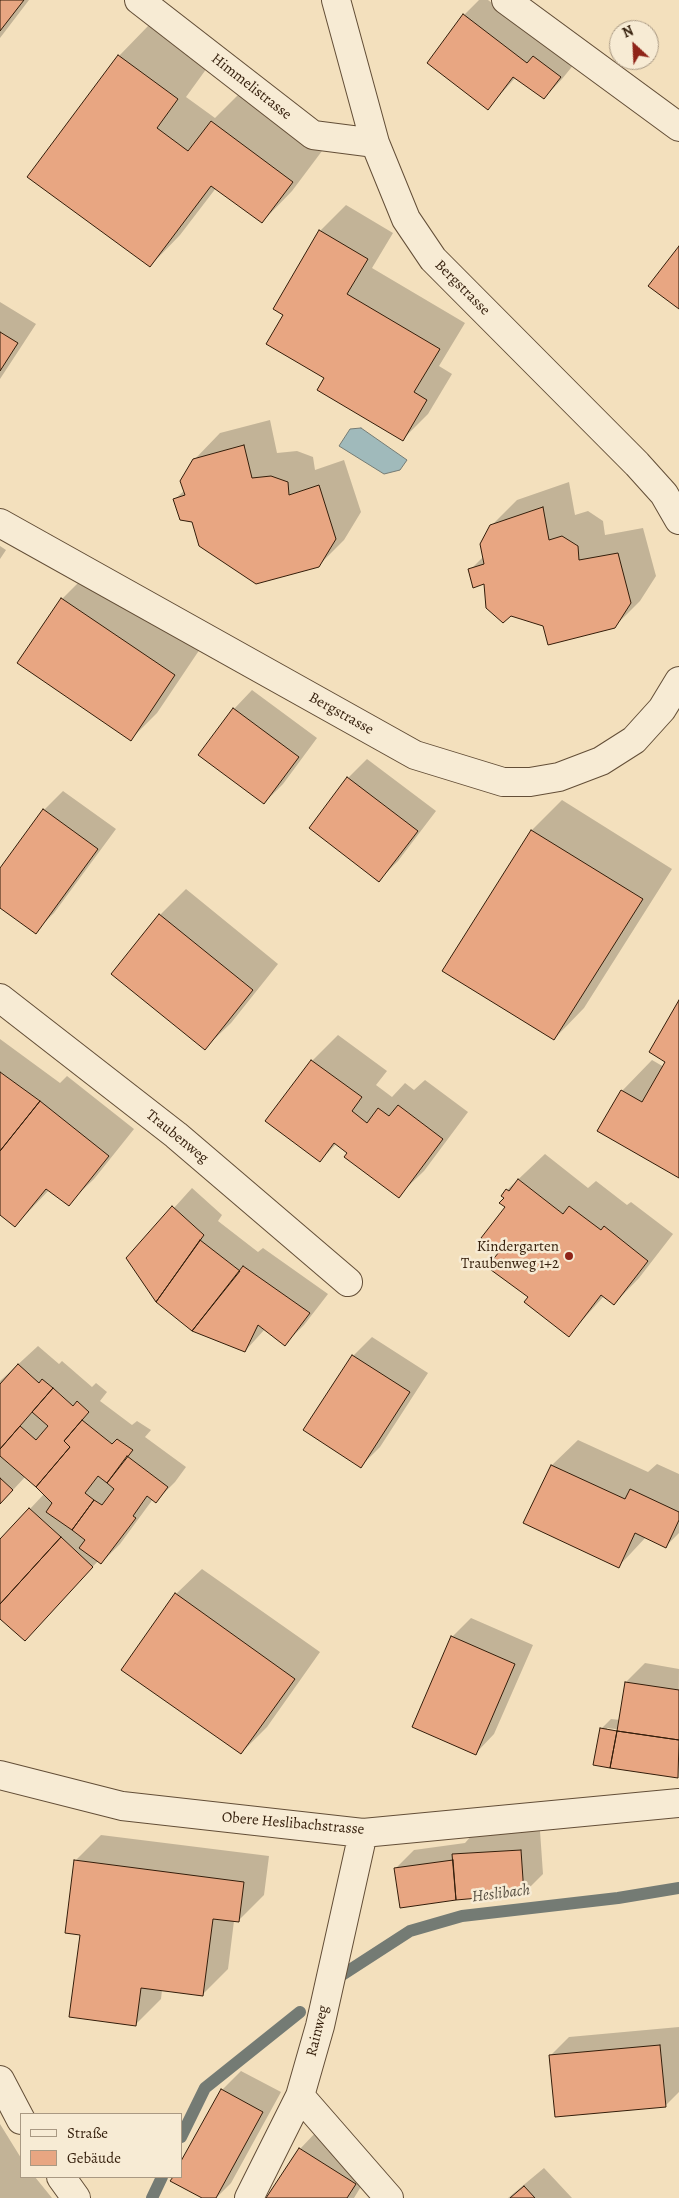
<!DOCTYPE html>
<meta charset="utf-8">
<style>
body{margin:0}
#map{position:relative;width:679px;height:2198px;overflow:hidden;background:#f3e0bd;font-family:Alegreya,serif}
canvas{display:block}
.legend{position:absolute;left:20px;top:2113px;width:162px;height:65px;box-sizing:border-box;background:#f7ebd4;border:1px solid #a99983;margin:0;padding:6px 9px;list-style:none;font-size:15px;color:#331d0a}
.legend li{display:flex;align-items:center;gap:10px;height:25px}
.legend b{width:25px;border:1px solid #a99983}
.north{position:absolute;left:609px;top:20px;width:50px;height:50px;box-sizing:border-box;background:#f7ebd4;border:1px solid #a99983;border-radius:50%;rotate:335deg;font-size:14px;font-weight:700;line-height:20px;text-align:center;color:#331d0a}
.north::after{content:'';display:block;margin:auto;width:18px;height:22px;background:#8f2418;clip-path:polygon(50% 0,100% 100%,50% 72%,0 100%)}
</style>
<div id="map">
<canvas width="679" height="2198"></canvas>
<ul class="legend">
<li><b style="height:6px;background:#f7ebd4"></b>Straße</li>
<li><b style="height:14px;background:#e8a682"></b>Gebäude</li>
</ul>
<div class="north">N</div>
</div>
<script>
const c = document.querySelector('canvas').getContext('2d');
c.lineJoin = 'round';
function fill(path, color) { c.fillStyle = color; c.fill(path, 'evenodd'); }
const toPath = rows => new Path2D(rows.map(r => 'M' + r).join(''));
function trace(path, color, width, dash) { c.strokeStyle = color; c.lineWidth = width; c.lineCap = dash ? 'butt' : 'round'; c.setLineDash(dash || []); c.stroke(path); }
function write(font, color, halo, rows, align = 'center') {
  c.font = font + ' Alegreya,serif'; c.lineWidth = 5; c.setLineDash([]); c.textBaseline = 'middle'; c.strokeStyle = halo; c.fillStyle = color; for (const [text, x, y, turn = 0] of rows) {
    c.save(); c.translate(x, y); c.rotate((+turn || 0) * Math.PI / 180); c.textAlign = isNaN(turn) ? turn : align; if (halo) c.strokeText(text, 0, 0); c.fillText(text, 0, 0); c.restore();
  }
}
const water = toPath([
 [361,428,407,460,400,470,384,474,339,446,350,429,361,428]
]);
const shadow = toPath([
 [0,0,29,0,0,38],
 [479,0,488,0,546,44,579,58,562,79,544,98,516,77,488,108,464,15],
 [149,25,207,68,186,97,215,118,242,91,322,151,292,191,262,222,216,188,180,235,150,266,29,177,119,56],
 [346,205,393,233,372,268,465,323,439,366,452,374,428,414,403,439,326,377,285,314,274,308,320,231],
 [0,302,36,324,0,379],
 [270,420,277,453,297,451,313,457,315,470,344,460,361,512,344,540,318,566,193,521,174,500,185,490,194,460,220,433],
 [569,482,575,515,588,511,603,521,605,535,643,528,656,576,640,601,614,627,544,625,470,570,484,556,491,526,517,500],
 [0,546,6,550,0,559],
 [88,573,200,649,157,713,131,739,62,599],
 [252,690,317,738,283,784,264,803,234,709],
 [367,759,436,811,398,861,379,880,348,778],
 [63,791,116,829,54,913,35,932,0,906,0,870,44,810],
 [562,800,672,869,584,1008,554,1039,444,970,532,830],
 [186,889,278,964,231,1023,205,1048,112,974,160,915],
 [679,1002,679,1177,622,1091,652,1060,664,1067,667,1061],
 [338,1035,387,1071,376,1085,392,1097,405,1083,414,1090,425,1080,468,1112,424,1171,398,1196,337,1143,320,1161,267,1121,312,1061],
 [0,1039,60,1083,67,1076,134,1129,94,1179,68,1204,49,1190,15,1226,0,1213],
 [545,1154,588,1188,596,1181,627,1205,631,1202,673,1234,639,1278,614,1304,604,1296,569,1335,529,1297,501,1251,507,1207,507,1190],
 [192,1188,222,1215,218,1221,258,1252,263,1248,328,1294,304,1325,285,1344,265,1329,245,1351,128,1259],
 [372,1337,428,1373,380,1447,361,1466,353,1356],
 [38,1346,59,1364,62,1361,92,1387,96,1383,107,1392,100,1401,132,1425,137,1421,151,1430,145,1437,186,1467,175,1482,156,1501,153,1499,120,1544,101,1563,98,1561,43,1621,0,1617,0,1541,44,1494,25,1477,0,1504,0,1381],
 [578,1440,648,1472,657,1464,679,1474,679,1533,666,1546,646,1537,618,1567,525,1522,552,1465],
 [202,1569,320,1652,267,1727,241,1753,176,1594],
 [471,1618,533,1645,494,1734,476,1753,452,1637],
 [645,1663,679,1669,678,1777,601,1729,611,1719,620,1720,626,1682],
 [607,1728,623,1730,623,1733,607,1730],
 [540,1831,543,1874,524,1893,395,1869,414,1850,465,1843,472,1835],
 [101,1835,269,1856,264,1895,238,1921,234,1921,228,1969,202,1995,162,1990,161,1999,135,2025,81,1934,75,1861],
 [679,2027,679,2092,665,2106,550,2056,569,2037],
 [241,2071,281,2092,231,2183,216,2198,204,2198,172,2181,174,2177,181,2177,181,2164,222,2090],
 [0,2124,21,2158,21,2177,35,2177,52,2198,0,2198],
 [318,2130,374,2165,354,2198,268,2198,300,2149],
 [544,2168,572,2198,508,2198]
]);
const stream = toPath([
 [342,1975,410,1931,462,1916,618,1898,679,1888],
 [181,2137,205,2088,300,2012],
 [152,2198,162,2177]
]);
const building = toPath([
 [0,0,24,0,0,31,0,0],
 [463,14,527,63,533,56,561,77,544,99,513,77,488,110,427,63,463,14],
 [118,55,178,99,157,128,188,151,211,121,293,182,262,223,211,186,150,267,27,177,118,55],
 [319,230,368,259,347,294,440,349,414,392,427,400,403,441,317,390,324,378,266,344,283,315,273,309,319,230],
 [679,246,679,309,648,286,679,246],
 [0,332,18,343,0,371,0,332],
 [244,445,252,478,271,476,288,482,289,495,319,485,336,539,319,567,256,584,199,546,192,522,180,520,173,499,185,495,180,481,193,459,244,445],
 [543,507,549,540,562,536,578,546,579,560,618,553,631,603,615,628,548,645,543,626,511,616,503,623,486,608,484,584,473,588,468,569,484,564,480,544,490,525,543,507],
 [61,598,175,675,131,741,17,663,61,598],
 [233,708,299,757,264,804,198,755,233,708],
 [347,777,418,831,379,882,309,828,347,777],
 [43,809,98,849,36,934,0,908,0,868,43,809],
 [531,830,643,899,554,1040,442,971,531,830],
 [159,914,253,990,205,1050,111,974,159,914],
 [679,1000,679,1178,597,1131,621,1090,642,1102,665,1062,649,1052,679,1000],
 [311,1060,362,1097,352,1111,367,1123,378,1108,389,1116,398,1105,443,1139,399,1198,344,1157,347,1153,334,1143,320,1162,265,1121,311,1060],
 [0,1072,40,1101,0,1151,0,1072],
 [40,1101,109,1156,69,1206,46,1189,15,1227,0,1215,0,1151,40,1101],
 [518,1179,563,1214,569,1206,601,1230,604,1226,648,1261,614,1305,601,1295,569,1337,524,1302,528,1297,487,1267,499,1252,481,1238,505,1207,499,1203,504,1198,501,1196,506,1189,509,1191,518,1179],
 [172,1206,204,1235,156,1302,126,1258,172,1206],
 [200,1240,240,1271,192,1331,156,1302,200,1240],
 [243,1266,310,1313,285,1346,258,1325,245,1352,192,1331,243,1266],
 [352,1355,410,1392,361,1468,303,1430,352,1355],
 [18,1364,39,1383,42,1379,53,1388,0,1449,0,1384,18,1364],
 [53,1388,73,1406,77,1401,89,1412,64,1441,70,1447,36,1487,0,1456,0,1449,20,1426,36,1440,48,1426,32,1412,53,1388],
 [82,1420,112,1444,117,1439,133,1450,107,1483,98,1476,85,1493,94,1500,72,1530,46,1512,52,1503,36,1487,70,1447,64,1441,82,1420],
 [127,1456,168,1487,156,1503,147,1496,133,1516,136,1518,101,1564,79,1548,85,1540,72,1530,94,1500,102,1505,114,1489,107,1483,127,1456],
 [551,1465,625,1499,630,1489,679,1512,679,1520,666,1548,635,1533,619,1568,523,1523,551,1465],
 [0,1478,13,1490,0,1504,0,1478],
 [29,1508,61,1537,0,1604,0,1539,29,1508],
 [61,1537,93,1567,25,1641,0,1619,0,1604,61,1537],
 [175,1593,295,1679,241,1754,121,1670,175,1593],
 [451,1636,515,1664,476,1755,412,1727,451,1636],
 [625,1682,679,1690,679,1740,617,1731,625,1682],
 [600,1728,617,1731,610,1768,593,1765,600,1728],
 [617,1731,679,1740,678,1778,610,1768,617,1731],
 [521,1850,524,1894,456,1900,452,1854,521,1850],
 [74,1860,244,1882,239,1922,213,1919,203,1996,141,1988,136,2026,69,2017,80,1935,65,1933,74,1860],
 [453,1860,456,1900,400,1908,394,1868,453,1860],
 [660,2045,666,2107,555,2117,549,2055,660,2045],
 [221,2089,263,2112,216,2198,202,2198,170,2181,173,2177,181,2177,181,2161,221,2089],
 [299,2148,356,2184,347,2198,266,2198,299,2148],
 [524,2186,535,2198,510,2198,524,2186]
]);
const minor = toPath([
 [139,0,313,135,375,143],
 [336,0,375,143,406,219,433,259,637,464,664,494,679,520],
 [506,0,679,127],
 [0,523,415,755,503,782,530,782,559,777,601,761,634,740,662,709,679,681],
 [0,998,176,1135,348,1282],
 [0,1775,122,1806,363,1833,679,1803],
 [0,2080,21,2120],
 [300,2096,389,2198],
 [61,2177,76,2198],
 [249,2198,300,2096,320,2026,363,1833]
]);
const markers = [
 [569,1256,5,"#8f2418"]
];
const streetNames = [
 ["Himmelistrasse",251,87,38],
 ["Bergstrasse",462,288,45],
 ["Bergstrasse",341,714,29],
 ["Traubenweg",177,1137,39],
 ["Obere Heslibachstrasse",293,1824,5],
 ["Rainweg",318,2031,-76]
];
const poiNames = [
 ["Kindergarten",559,1247],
 ["Traubenweg 1+2",559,1264]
];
const waterNames = [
 ["Heslibach",501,1894,-7]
];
fill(water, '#a0babb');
trace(water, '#747b74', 1);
fill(shadow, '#0003');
trace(stream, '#747b74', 12);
fill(building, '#e8a682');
trace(building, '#331d0a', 1);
trace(minor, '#634e37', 30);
trace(minor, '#f7ebd4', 28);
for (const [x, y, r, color] of markers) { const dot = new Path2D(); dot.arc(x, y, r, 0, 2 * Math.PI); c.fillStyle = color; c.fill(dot); trace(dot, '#f7ebd4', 2); }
write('15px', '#331d0a', '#f7ebd4', streetNames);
write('15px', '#331d0a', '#f7ebd4', poiNames, 'right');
write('italic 16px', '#544c3f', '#f7ebd4', waterNames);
</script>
